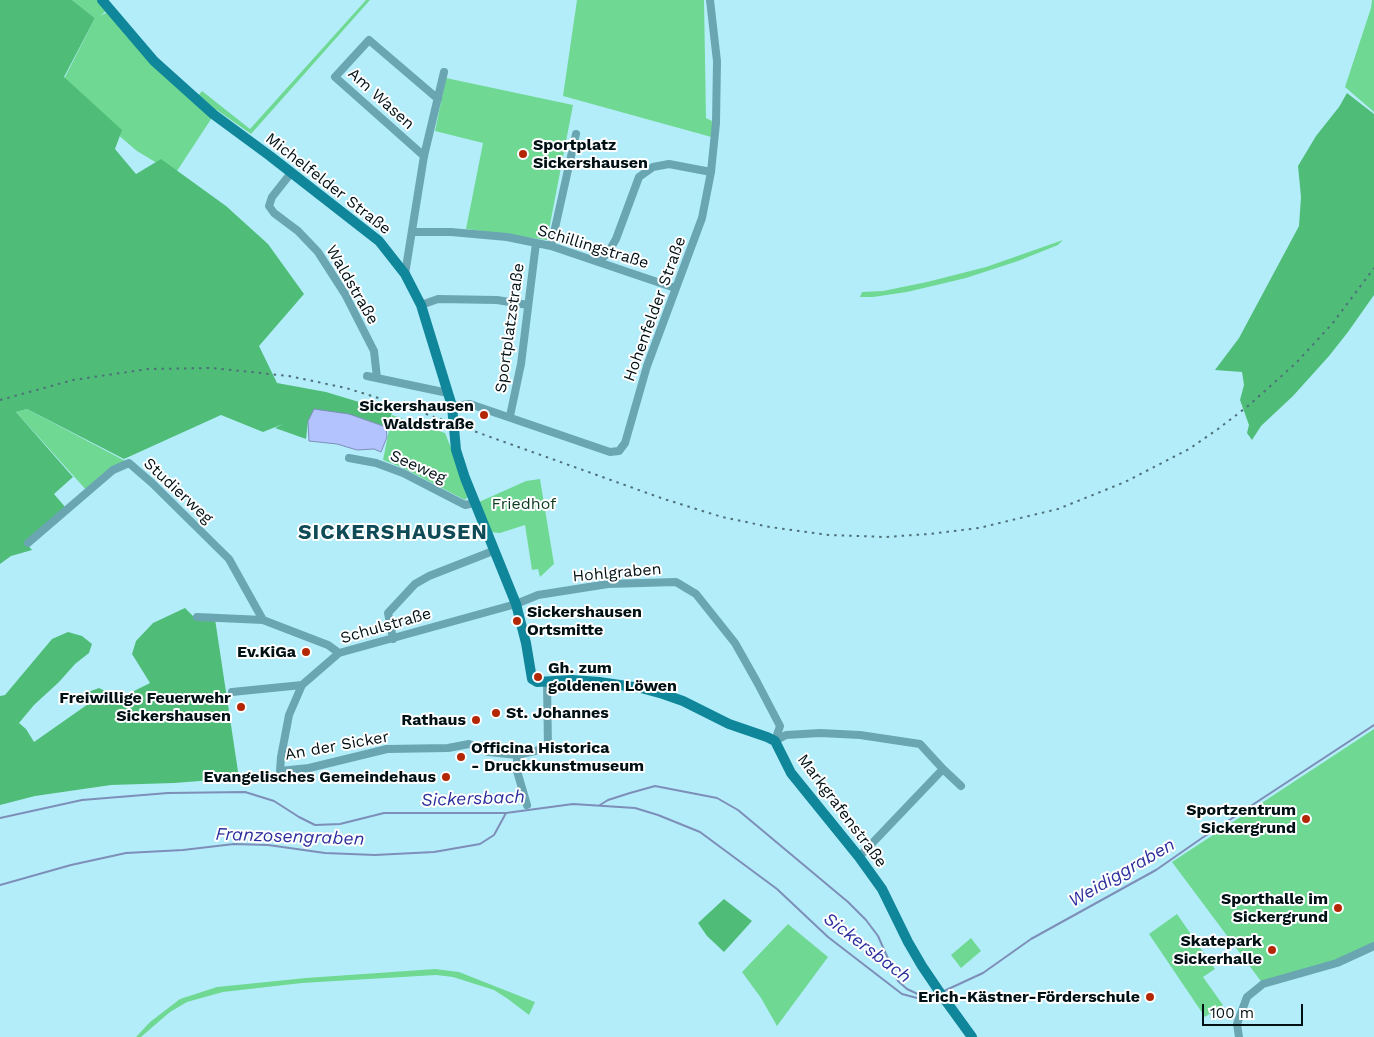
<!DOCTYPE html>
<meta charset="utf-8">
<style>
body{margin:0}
#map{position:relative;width:1374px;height:1037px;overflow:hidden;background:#b4edfa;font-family:"Work Sans",sans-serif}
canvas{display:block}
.scale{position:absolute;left:1202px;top:1004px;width:101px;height:22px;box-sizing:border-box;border:2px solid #001115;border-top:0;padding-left:6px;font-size:15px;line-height:18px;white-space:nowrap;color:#001115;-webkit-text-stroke:4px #fff;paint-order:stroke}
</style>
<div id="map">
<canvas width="1374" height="1037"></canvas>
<div class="scale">100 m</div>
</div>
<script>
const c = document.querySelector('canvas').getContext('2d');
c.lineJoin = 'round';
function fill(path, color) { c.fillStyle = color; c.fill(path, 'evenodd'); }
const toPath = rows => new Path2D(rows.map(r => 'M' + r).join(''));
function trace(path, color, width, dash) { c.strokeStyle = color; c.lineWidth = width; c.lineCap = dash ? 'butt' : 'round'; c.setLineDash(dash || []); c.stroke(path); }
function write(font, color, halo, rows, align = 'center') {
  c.font = font + ' "Work Sans",sans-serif'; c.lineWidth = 4; c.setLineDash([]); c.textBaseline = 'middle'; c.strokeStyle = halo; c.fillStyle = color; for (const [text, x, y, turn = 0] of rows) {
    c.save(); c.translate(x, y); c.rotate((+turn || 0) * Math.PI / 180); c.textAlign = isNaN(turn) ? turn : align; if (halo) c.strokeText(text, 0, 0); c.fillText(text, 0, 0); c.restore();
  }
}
const green = toPath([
 [72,0,102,0,109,9,100,16,110,11,196,98,202,91,250,129,366,0,370,0,251,134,217,110,175,174,137,151,70,94,62,83,95,18],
 [577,0,704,0,706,118,716,123,715,138,563,96],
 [1372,0,1374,0,1374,112,1345,87,1371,8],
 [446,78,573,105,547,240,466,229,483,143,435,131],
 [1063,240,1058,245,1018,261,966,278,907,292,873,297,860,297,862,292,883,291,927,282,986,267],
 [27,409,129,463,88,492,16,412],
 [392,415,445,433,470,494,465,500,403,468,383,460],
 [540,479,554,564,540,577,538,569,532,570,525,525,500,533,488,532,479,502,526,481],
 [1374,729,1374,946,1337,963,1263,984,1172,862],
 [1177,914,1215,969,1203,977,1223,1005,1205,1017,1149,934],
 [788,924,828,957,777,1026,761,998,742,972],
 [971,938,981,951,961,968,951,955],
 [435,969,459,972,535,1002,529,1015,508,999,494,990,453,977,436,975,302,983,223,992,187,1002,170,1012,141,1037,136,1037,150,1022,180,999,217,987,306,978]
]);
const forest = toPath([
 [0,0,72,0,95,18,64,77,122,130,115,149,136,174,161,159,226,206,268,244,304,294,259,346,277,383,326,392,392,412,388,428,349,414,335,413,308,421,306,439,275,428,283,424,263,432,221,415,124,459,27,409,16,412,73,477,54,494,66,508,26,543,32,550,11,556,0,564],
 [1347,93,1374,114,1374,295,1348,332,1329,356,1293,396,1261,426,1252,440,1247,433,1249,425,1240,400,1244,385,1242,372,1215,370,1239,338,1299,226,1301,197,1298,166,1316,136,1339,107],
 [185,608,194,617,215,619,239,778,174,783,111,785,35,796,0,805,0,696,5,695,52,639,68,632,82,636,92,644,89,653,75,664,59,682,34,705,19,723,26,729,34,742,91,702,88,692,99,688,109,693,121,705,128,694,150,683,132,654,136,641,153,623],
 [724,899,752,921,724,952,707,936,698,923]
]);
const water = toPath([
 [314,409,349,414,386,427,387,437,381,452,374,449,357,450,337,444,309,441,308,421,314,409]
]);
const stream = toPath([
 [600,805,608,800,630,793,655,786,717,798,738,810,848,902,866,920,878,936,898,981,907,989,924,997],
 [0,818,82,800,168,793,245,792,274,801,299,817,315,825,340,824,384,813,506,813,573,804,635,808,658,815,700,832,777,889,828,937,902,994,917,998,926,998,938,994],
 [0,885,71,865,126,853,183,850,234,844,268,845,325,853,375,855,434,852,480,844,494,835,506,813],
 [944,991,983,973,1031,939,1156,870,1202,838,1374,725]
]);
const street = toPath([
 [424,156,335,77,369,40,438,99],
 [291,173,272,197,269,206,274,213,298,231,318,252,345,294,374,351,377,378],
 [412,232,451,232,507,237,551,246,675,288],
 [551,246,576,134],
 [599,261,608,253,616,239,639,177,653,167,669,164,711,172],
 [405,274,424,156,444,72],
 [421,305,438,299,497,300,528,305],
 [367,376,448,393],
 [452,406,470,404,610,452,619,451,625,443,647,366,702,218,711,172,716,123,717,61,710,0],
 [510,416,521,364,536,243],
 [349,458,376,463,403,473,465,505,475,503],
 [28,543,113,470,129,463,152,483,229,559,263,620],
 [197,617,263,620,328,645,339,653],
 [393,639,388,613,415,584,429,576,493,551],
 [232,692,302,685],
 [775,741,786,735,820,733,860,735,920,744,943,769,961,786],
 [517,755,488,752,469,744,448,748,387,749,309,768,280,771,281,757,289,715,302,685,339,653,516,604,538,595,608,584,676,582,696,594,735,643,757,682,780,726,775,741],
 [527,805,517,771,517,755,548,748,547,681],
 [859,857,943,769],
 [1239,1037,1237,1024,1247,997,1263,984,1337,963,1374,946]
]);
const secondary = toPath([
 [102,0,154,61,213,114,270,156,379,241,405,274,421,305,452,406,456,450,465,478,516,604,526,643,532,679,537,682,572,680,599,682,641,688,663,694,683,701,729,724,767,737,775,741,791,773,859,857,882,889,908,942,922,966,943,997,972,1037]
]);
const rail = toPath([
 [0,400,73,380,148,369,212,368,289,376,346,388,398,404,664,499,722,517,770,527,829,535,885,537,929,534,979,528,1058,509,1125,482,1189,449,1218,429,1248,406,1296,363,1332,324,1374,268]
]);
const markers = [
 [523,154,5,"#b32705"],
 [484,415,5,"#b32705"],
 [517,621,5,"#b32705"],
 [306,652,5,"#b32705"],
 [538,677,5,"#b32705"],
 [241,707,5,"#b32705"],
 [496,713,5,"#b32705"],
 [476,720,5,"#b32705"],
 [461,757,5,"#b32705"],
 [446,777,5,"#b32705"],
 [1306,819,5,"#b32705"],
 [1338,908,5,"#b32705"],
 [1272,950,5,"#b32705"],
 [1150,997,5,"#b32705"]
];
const streetNames = [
 ["Am Wasen",381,99,42],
 ["Michelfelder Straße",328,184,38],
 ["Schillingstraße",593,247,17],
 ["Waldstraße",352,285,60],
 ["Hohenfelder Straße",655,309,-70],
 ["Sportplatzstraße",510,328,-82],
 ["Seeweg",418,467,24],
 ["Studierweg",178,491,43],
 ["Hohlgraben",617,573,-5],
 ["Schulstraße",386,626,-16],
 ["An der Sicker",337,746,-10],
 ["Markgrafenstraße",842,811,53]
];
const poiNames = [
 ["Sportplatz",533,145,"left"],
 ["Sickershausen",533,163,"left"],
 ["Sickershausen",474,406],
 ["Waldstraße",474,424],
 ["Sickershausen",527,612,"left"],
 ["Ortsmitte",527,630,"left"],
 ["Ev.KiGa",296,652],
 ["Gh. zum",548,668,"left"],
 ["goldenen Löwen",548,686,"left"],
 ["Freiwillige Feuerwehr",231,698],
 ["Sickershausen",231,716],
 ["St. Johannes",506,713,"left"],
 ["Rathaus",466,720],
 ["Officina Historica",471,748,"left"],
 ["- Druckkunstmuseum",471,766,"left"],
 ["Evangelisches Gemeindehaus",436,777],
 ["Sportzentrum",1296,810],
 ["Sickergrund",1296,828],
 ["Sporthalle im",1328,899],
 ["Sickergrund",1328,917],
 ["Skatepark",1262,941],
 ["Sickerhalle",1262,959],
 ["Erich-Kästner-Förderschule",1140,997]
];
const parkNames = [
 ["Friedhof",524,504]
];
const waterNames = [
 ["Sickersbach",473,799,-2],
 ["Franzosengraben",290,837,2],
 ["Weidiggraben",1122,873,-30],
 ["Sickersbach",867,948,37]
];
const districtNames = [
 ["SICKERSHAUSEN",393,533]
];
fill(green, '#6fd993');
fill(forest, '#4fbd78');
fill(water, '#b3c3fe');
trace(water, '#7d8eb8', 1);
trace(stream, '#7d8eb8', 2);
trace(street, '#6aa5b2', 8);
trace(secondary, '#0f869a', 10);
trace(rail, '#4e7179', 2, [2.5, 5]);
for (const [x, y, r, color] of markers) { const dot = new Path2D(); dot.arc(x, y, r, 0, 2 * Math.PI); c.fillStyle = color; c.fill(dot); trace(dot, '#fff', 2); }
write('16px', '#001115', '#fff', streetNames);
write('bold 16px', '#001115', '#fff', poiNames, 'right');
write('16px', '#0e3c21', '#fff', parkNames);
write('italic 18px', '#2c309e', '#fff', waterNames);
c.letterSpacing = '1px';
write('bold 21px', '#0e4b56', '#fff', districtNames);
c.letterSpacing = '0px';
</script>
